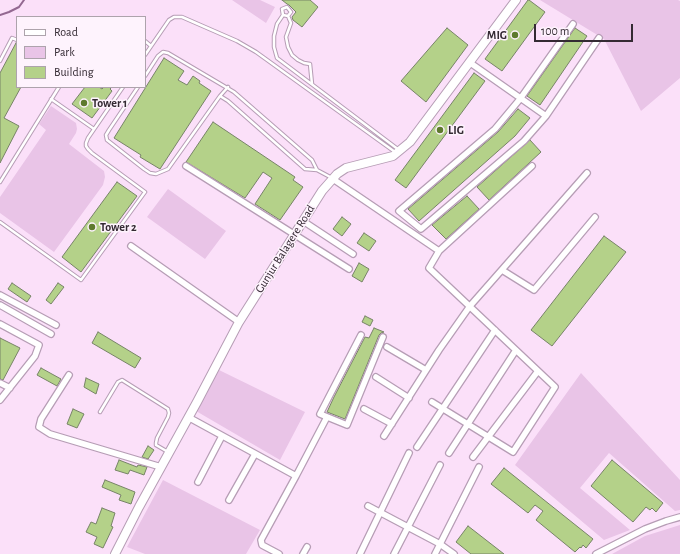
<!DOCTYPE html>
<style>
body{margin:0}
#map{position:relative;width:680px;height:554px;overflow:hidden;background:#fbe0f9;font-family:"Alegreya Sans",sans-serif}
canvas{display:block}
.legend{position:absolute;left:16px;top:16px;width:130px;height:72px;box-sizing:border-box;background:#fef3fd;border:1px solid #ada3ac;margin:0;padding:5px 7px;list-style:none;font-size:12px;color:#342a33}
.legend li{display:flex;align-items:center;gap:8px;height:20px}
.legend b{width:20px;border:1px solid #ada3ac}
.scale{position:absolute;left:534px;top:24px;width:99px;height:18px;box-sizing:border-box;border:2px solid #342a33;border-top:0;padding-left:5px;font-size:12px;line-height:14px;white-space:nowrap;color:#342a33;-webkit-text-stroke:3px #fef3fd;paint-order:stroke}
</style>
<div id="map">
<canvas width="680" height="554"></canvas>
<ul class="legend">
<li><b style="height:5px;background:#fff"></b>Road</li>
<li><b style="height:11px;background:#e9c4e7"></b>Park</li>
<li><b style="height:11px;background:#b4d189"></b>Building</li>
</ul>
<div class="scale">100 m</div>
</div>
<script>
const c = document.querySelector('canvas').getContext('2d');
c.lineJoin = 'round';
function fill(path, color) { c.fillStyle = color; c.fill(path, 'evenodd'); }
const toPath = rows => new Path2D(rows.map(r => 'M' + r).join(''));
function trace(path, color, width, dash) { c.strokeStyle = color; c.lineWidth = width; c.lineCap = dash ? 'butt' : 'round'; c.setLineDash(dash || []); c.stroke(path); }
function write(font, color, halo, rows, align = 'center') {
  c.font = font + ' "Alegreya Sans",sans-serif'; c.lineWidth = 3; c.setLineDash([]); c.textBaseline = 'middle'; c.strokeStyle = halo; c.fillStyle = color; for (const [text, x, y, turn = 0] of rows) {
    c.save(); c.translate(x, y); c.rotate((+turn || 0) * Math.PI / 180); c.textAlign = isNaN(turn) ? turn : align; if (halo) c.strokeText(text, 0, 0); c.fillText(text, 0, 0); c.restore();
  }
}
const green = toPath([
 [232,0,260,0,275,7,266,23],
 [540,0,678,0,680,1,680,78,641,111,604,39],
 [51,106,76,123,77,129,76,133,69,144,104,171,105,177,103,185,54,252,0,213,0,197,46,130,39,124],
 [168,189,226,231,205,259,147,217],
 [219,370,305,412,280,460,196,411],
 [581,373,680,480,680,510,675,511,609,453,580,488,630,530,604,540,515,465],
 [163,480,260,530,246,554,145,554,127,547],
 [680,525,680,554,612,554,645,536]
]);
const stream = toPath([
 [0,15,9,12,19,7,24,0]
]);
const building = toPath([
 [282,0,310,0,318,7,302,27,293,20,292,17,296,12,289,5,287,4,282,0],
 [528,0,529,0,545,12,502,71,485,59,528,0],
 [447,28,468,45,426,102,401,81,447,28],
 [575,28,587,36,540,105,527,96,575,28],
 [16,43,17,43,17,87,21,87,4,118,19,126,0,163,0,73,16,43],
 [164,58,184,71,178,80,187,85,193,76,200,81,199,83,211,91,160,169,140,157,141,155,114,138,164,58],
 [474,73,485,81,406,188,395,180,474,73],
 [85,87,99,87,102,89,104,87,112,87,110,89,112,91,92,118,72,104,85,87],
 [518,109,530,118,515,136,419,221,408,209,498,132,518,109],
 [213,122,295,177,293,180,303,187,280,220,255,204,272,178,263,172,245,198,186,162,213,122],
 [530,140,541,152,489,200,477,187,530,140],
 [117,182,137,196,81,272,62,257,117,182],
 [467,196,479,209,446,239,432,225,467,196],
 [342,217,351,224,342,236,333,229,342,217],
 [364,233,376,241,369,251,357,243,364,233],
 [604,236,626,252,552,346,531,330,604,236],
 [359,263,369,269,362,282,352,276,359,263],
 [12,283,31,296,27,302,8,289,12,283],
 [58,283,64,287,51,304,46,300,58,283],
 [365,316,373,320,370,326,362,322,365,316],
 [374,328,384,332,381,333,379,335,345,419,327,412,334,397,365,337,369,338,374,328],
 [98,332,141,358,135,368,92,343,98,332],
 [0,338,20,348,3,380,0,379,0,338],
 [41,368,61,379,57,386,37,375,41,368],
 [86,378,99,384,96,394,84,387,86,378],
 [73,409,84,414,77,428,67,424,73,409],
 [148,446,154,450,148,459,142,457,148,446],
 [119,460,137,467,138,465,147,467,144,475,130,470,128,474,115,470,119,460],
 [612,460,663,503,656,512,652,508,650,510,646,507,633,522,591,486,612,460],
 [504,468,593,539,586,548,583,545,581,548,580,547,575,552,536,520,543,511,535,505,528,513,491,484,504,468],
 [105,480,135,492,131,504,119,500,121,495,102,487,105,480],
 [102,508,115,513,111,526,113,527,103,548,94,544,97,537,86,532,91,522,96,524,102,508],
 [468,526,504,554,471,554,456,542,468,526]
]);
const lane = toPath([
 [283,15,288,16,291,12,287,7,282,9,283,15,277,24,274,36,274,47,277,58,399,150],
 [288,16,291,23,286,37,288,47,292,55,298,60,304,63,310,64,312,84],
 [145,41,151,46],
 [145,55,169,20,174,17,182,17,237,41,256,52,395,152],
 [0,61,12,38,17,40],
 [145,76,158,56,163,52,168,53,234,92,312,160,317,170],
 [138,87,109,130,106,135,107,140,144,169,150,173,156,174,168,169,220,96,228,87],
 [220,96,228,101,305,169,317,170,332,178],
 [51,99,94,129],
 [0,182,59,87],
 [0,222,81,280,145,192,92,153,88,149,86,146,86,143,88,138,123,87],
 [100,412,118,382,122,380,168,409,169,413,168,417,157,438,156,443,156,445,168,452]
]);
const street = toPath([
 [573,24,520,99,495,129,399,211,421,229,524,141,546,116,599,38],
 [469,62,546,116],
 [186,166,349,269],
 [333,179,439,251],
 [303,221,353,254],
 [131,246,239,322],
 [502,270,534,290,595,217],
 [0,295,56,325],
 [0,305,51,334],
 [0,324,39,345,35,356,0,400],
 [361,335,320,414,347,425,383,337],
 [387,347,426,370],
 [69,375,41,419,39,427,50,434,161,467],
 [376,377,409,398],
 [0,383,10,388],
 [432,402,513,452,555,387,429,268,439,251,532,166],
 [364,409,392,424],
 [188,417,296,476,261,540,262,545,279,554],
 [384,436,439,350,470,306,587,173],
 [417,447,495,330],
 [449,453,516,350],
 [473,457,538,371],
 [296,476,327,417],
 [198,482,222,436],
 [229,500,255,454],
 [368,506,440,544,454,554],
 [303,554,307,547],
 [360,554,409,453],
 [394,554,440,465],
 [435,554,479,467],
 [596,554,645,529,666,521,680,517]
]);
const secondary = toPath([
 [115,554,139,507,197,402,239,322,322,191,337,174,346,168,393,156,410,142,516,0]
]);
const markers = [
 [515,35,4,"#5e7a2e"],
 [84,103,4,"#5e7a2e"],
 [440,130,4,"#5e7a2e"],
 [92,227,4,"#5e7a2e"]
];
const poiNames = [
 ["MIG",507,35,"right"],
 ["Tower 1",92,103],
 ["LIG",448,130],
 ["Tower 2",100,227]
];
const streetNames = [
 ["Gunjur Balagere Road",285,249,-58]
];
fill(green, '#e9c4e7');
trace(stream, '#936891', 2);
fill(building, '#b4d189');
trace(building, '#778367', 1);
trace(lane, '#b69db5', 4.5);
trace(street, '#b69db5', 8);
trace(secondary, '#b69db5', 10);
trace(lane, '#fff', 2.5);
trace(street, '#fff', 5.5);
trace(secondary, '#fff', 8);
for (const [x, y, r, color] of markers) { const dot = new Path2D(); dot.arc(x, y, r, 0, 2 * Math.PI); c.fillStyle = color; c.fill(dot); trace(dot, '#fef3fd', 1.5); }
write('bold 12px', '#342a33', '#fef3fd', poiNames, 'left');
write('12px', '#342a33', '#fef3fd', streetNames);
</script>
